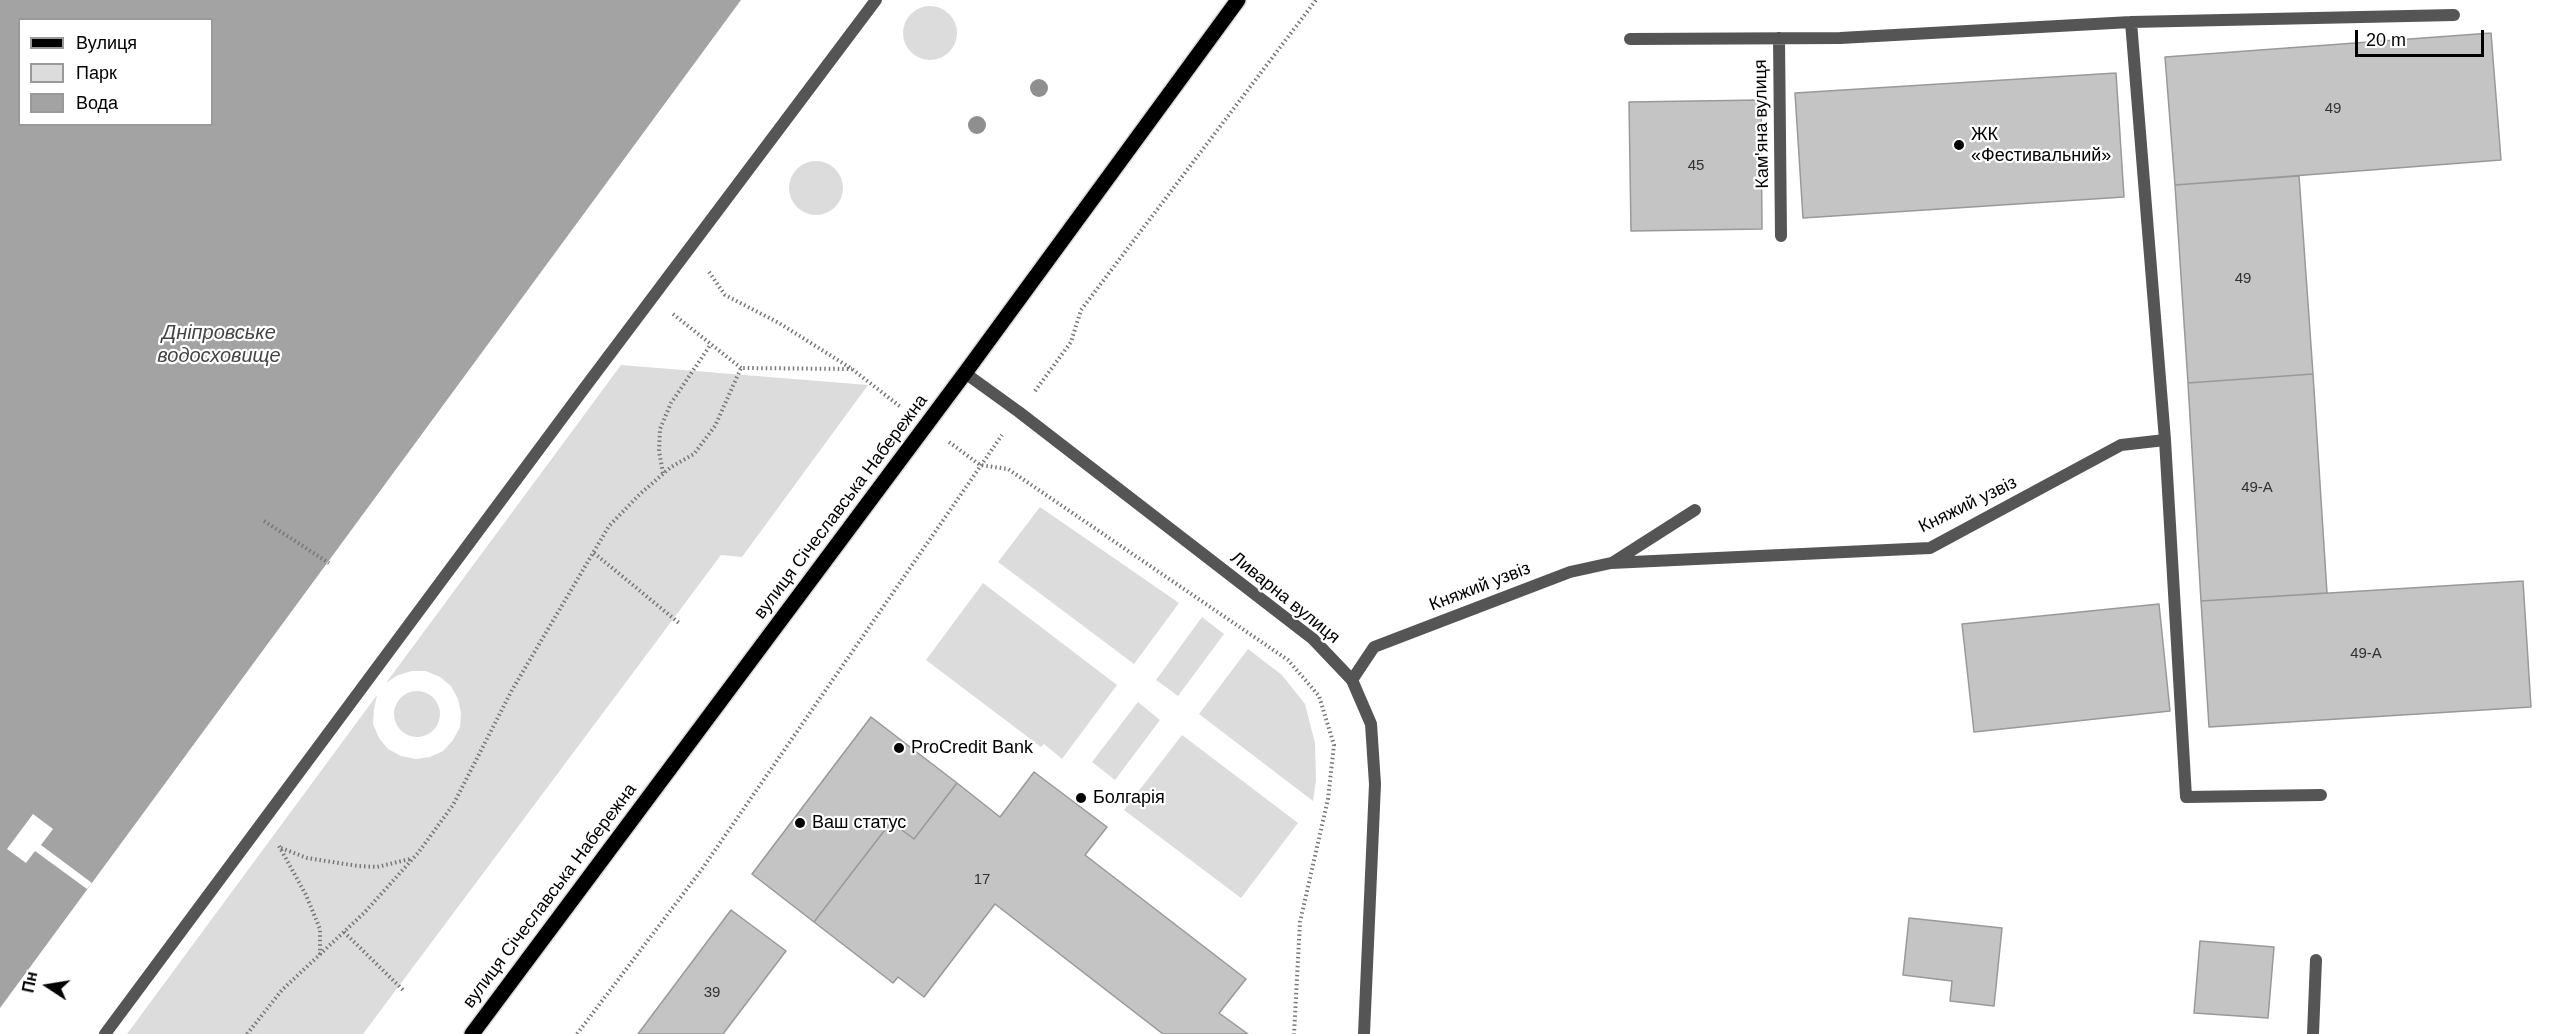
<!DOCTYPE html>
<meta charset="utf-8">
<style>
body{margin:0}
#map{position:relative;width:2568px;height:1034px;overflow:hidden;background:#fff;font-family:Helvetica,sans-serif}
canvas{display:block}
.legend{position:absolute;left:18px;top:18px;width:195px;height:108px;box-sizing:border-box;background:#fff;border:2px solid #999;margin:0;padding:8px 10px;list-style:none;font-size:18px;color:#000}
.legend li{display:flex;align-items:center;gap:12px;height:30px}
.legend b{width:30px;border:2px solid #999}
.north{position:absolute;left:18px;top:956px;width:60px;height:60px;-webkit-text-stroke:4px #fff;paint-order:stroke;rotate:282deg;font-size:16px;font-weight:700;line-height:24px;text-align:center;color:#000}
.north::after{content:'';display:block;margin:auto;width:21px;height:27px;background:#000;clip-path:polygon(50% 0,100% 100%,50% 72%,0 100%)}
.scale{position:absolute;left:2355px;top:30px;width:129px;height:27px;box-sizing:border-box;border:3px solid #000;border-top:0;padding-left:8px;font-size:18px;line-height:21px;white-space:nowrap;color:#000;-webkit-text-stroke:4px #fff;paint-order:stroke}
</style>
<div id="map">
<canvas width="2568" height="1034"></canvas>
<ul class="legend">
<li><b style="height:8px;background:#000"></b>Вулиця</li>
<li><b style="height:16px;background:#dcdcdc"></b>Парк</li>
<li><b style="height:16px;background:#a3a3a3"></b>Вода</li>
</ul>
<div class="north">Пн</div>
<div class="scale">20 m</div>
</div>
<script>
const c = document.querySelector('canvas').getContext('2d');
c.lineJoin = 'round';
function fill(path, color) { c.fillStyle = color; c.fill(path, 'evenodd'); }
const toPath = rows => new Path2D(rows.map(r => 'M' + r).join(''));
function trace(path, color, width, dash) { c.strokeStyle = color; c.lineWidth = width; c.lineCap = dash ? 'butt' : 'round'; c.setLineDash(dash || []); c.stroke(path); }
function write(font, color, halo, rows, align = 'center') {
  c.font = font + ' Helvetica,sans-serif'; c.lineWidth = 4.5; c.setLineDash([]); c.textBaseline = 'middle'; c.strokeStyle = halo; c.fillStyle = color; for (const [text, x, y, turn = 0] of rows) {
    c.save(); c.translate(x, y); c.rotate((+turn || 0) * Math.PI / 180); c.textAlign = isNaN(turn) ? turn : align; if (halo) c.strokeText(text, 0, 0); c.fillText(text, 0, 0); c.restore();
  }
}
const green = toPath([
 '903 33a27 27 0 1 1 54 0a27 27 0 1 1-54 0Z',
 '789 188a27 27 0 1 1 54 0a27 27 0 1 1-54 0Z',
 [621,365,868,385,742,557,721,555,363,1034,127,1034,377,695,374,709,373,724,379,738,388,749,401,756,416,759,430,757,443,751,453,740,460,727,461,713,458,699,451,686,440,677,426,671,412,671,398,675,386,683],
 [1040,507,1179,603,1134,664,998,562],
 [983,583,1117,685,1062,759,1044,744,1041,747,926,660],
 [1202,617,1224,634,1178,696,1156,680],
 [1248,649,1282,675,1305,704,1315,743,1316,780,1313,801,1199,714],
 '394 714a23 23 0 1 1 46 0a23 23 0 1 1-46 0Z',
 [1138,702,1160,720,1115,780,1092,762],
 [1182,735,1298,823,1241,898,1124,810]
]);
const water = toPath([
 [0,0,741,0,0,1008],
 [20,20,212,20,212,124,20,124]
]);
const pier = toPath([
 [33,814,53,829,41,845,92,883,87,889,35,851,26,863,7,849]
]);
const building = toPath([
 [2491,33,2501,160,2175,185,2165,57,2491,33],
 [2116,73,2124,197,1803,218,1795,93,2116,73],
 [1761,100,1762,229,1631,231,1629,102,1761,100],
 [2299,176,2313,374,2188,383,2175,185,2299,176],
 [2313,374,2327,593,2201,601,2188,383,2313,374],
 [2523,581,2531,707,2209,727,2201,601,2523,581],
 [2159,604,2170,711,1974,732,1962,624,2159,604],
 [871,717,957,783,914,839,891,822,814,922,752,874,871,717],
 [1034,772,1107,827,1085,855,1246,979,1219,1013,1248,1034,1163,1034,995,904,924,997,898,977,893,983,814,922,891,822,914,839,957,783,1000,817,1034,772],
 [731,910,786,951,723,1034,638,1034,731,910],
 [1909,918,2002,928,1994,1006,1950,1001,1952,981,1903,975,1909,918],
 [2200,941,2274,947,2268,1018,2194,1013,2200,941]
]);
const path = toPath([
 [709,272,725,295,779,323,852,369,902,408],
 [673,314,741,368],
 [1035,391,1071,342,1081,310,1316,0],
 [949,442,980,465,1008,469,1288,660,1319,696,1334,745,1328,799,1300,922,1294,1034],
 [663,473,659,451,660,429,671,403,711,344],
 [264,521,329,563],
 [594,553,679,623],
 [279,846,306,895,320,929,320,955],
 [281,848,307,858,358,866,377,867,410,859],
 [344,932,403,990],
 [247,1034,282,990,364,913,418,853,453,805,512,690,609,526,640,494,671,467,694,454,715,426,741,368,852,369],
 [577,1034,702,869,1002,435]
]);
const lane = toPath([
 [1779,38,1781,236],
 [1630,39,1840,38,2131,22,2454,15],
 [2165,440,2186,797,2321,795],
 [1612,563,1695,510],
 [1352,680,1374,647,1570,572,1611,563,1930,548,2121,445,2165,440,2131,22]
]);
const street = toPath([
 [965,373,1019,412,1313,639,1352,680,1371,724,1375,784,1364,1034],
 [105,1034,583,390,876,0],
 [2313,1034,2316,960]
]);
const primary = toPath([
 [472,1034,965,373,1238,0]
]);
const trees = [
 [1039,88],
 [977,125]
];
const markers = [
 [1959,145,6,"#000"],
 [899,748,6,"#000"],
 [1081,798,6,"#000"],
 [800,823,6,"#000"]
];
const numberNames = [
 ["49",2333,109],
 ["45",1696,166],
 ["49",2243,279],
 ["49-А",2257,488],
 ["49-А",2366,654],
 ["17",982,880],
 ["39",712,993]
];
const streetNames = [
 ["Кам'яна вулиця",1762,124,-91],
 ["Княжий узвіз",1968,505,-26],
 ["вулиця Січеславська Набережна",841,507,-53],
 ["Княжий узвіз",1480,587,-21],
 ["Ливарна вулиця",1285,598,39],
 ["вулиця Січеславська Набережна",550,896,-53]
];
const poiNames = [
 ["ЖК",1971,135],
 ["«Фестивальний»",1971,156],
 ["ProCredit Bank",911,748],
 ["Болгарія",1093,798],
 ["Ваш статус",812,823]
];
const waterNames = [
 ["Дніпровське",219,333],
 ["водосховище",219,356]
];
fill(green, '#dcdcdc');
fill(water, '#a3a3a3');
fill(pier, '#fff');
fill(building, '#c4c4c4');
trace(building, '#999', 1.5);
trace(primary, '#dbdbdb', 18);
trace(path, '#777', 4, [1.5, 3]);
trace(lane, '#555', 12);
trace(street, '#555', 12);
trace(primary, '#000', 15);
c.fillStyle = '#8f8f8f';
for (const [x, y] of trees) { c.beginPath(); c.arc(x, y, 9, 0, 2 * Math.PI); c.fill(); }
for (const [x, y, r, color] of markers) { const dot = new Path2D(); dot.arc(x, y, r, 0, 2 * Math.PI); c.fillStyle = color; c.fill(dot); trace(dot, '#fff', 2); }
write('15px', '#313131', null, numberNames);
write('18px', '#000', '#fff', streetNames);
write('18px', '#000', '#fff', poiNames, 'left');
write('italic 20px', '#444', '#fff', waterNames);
</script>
